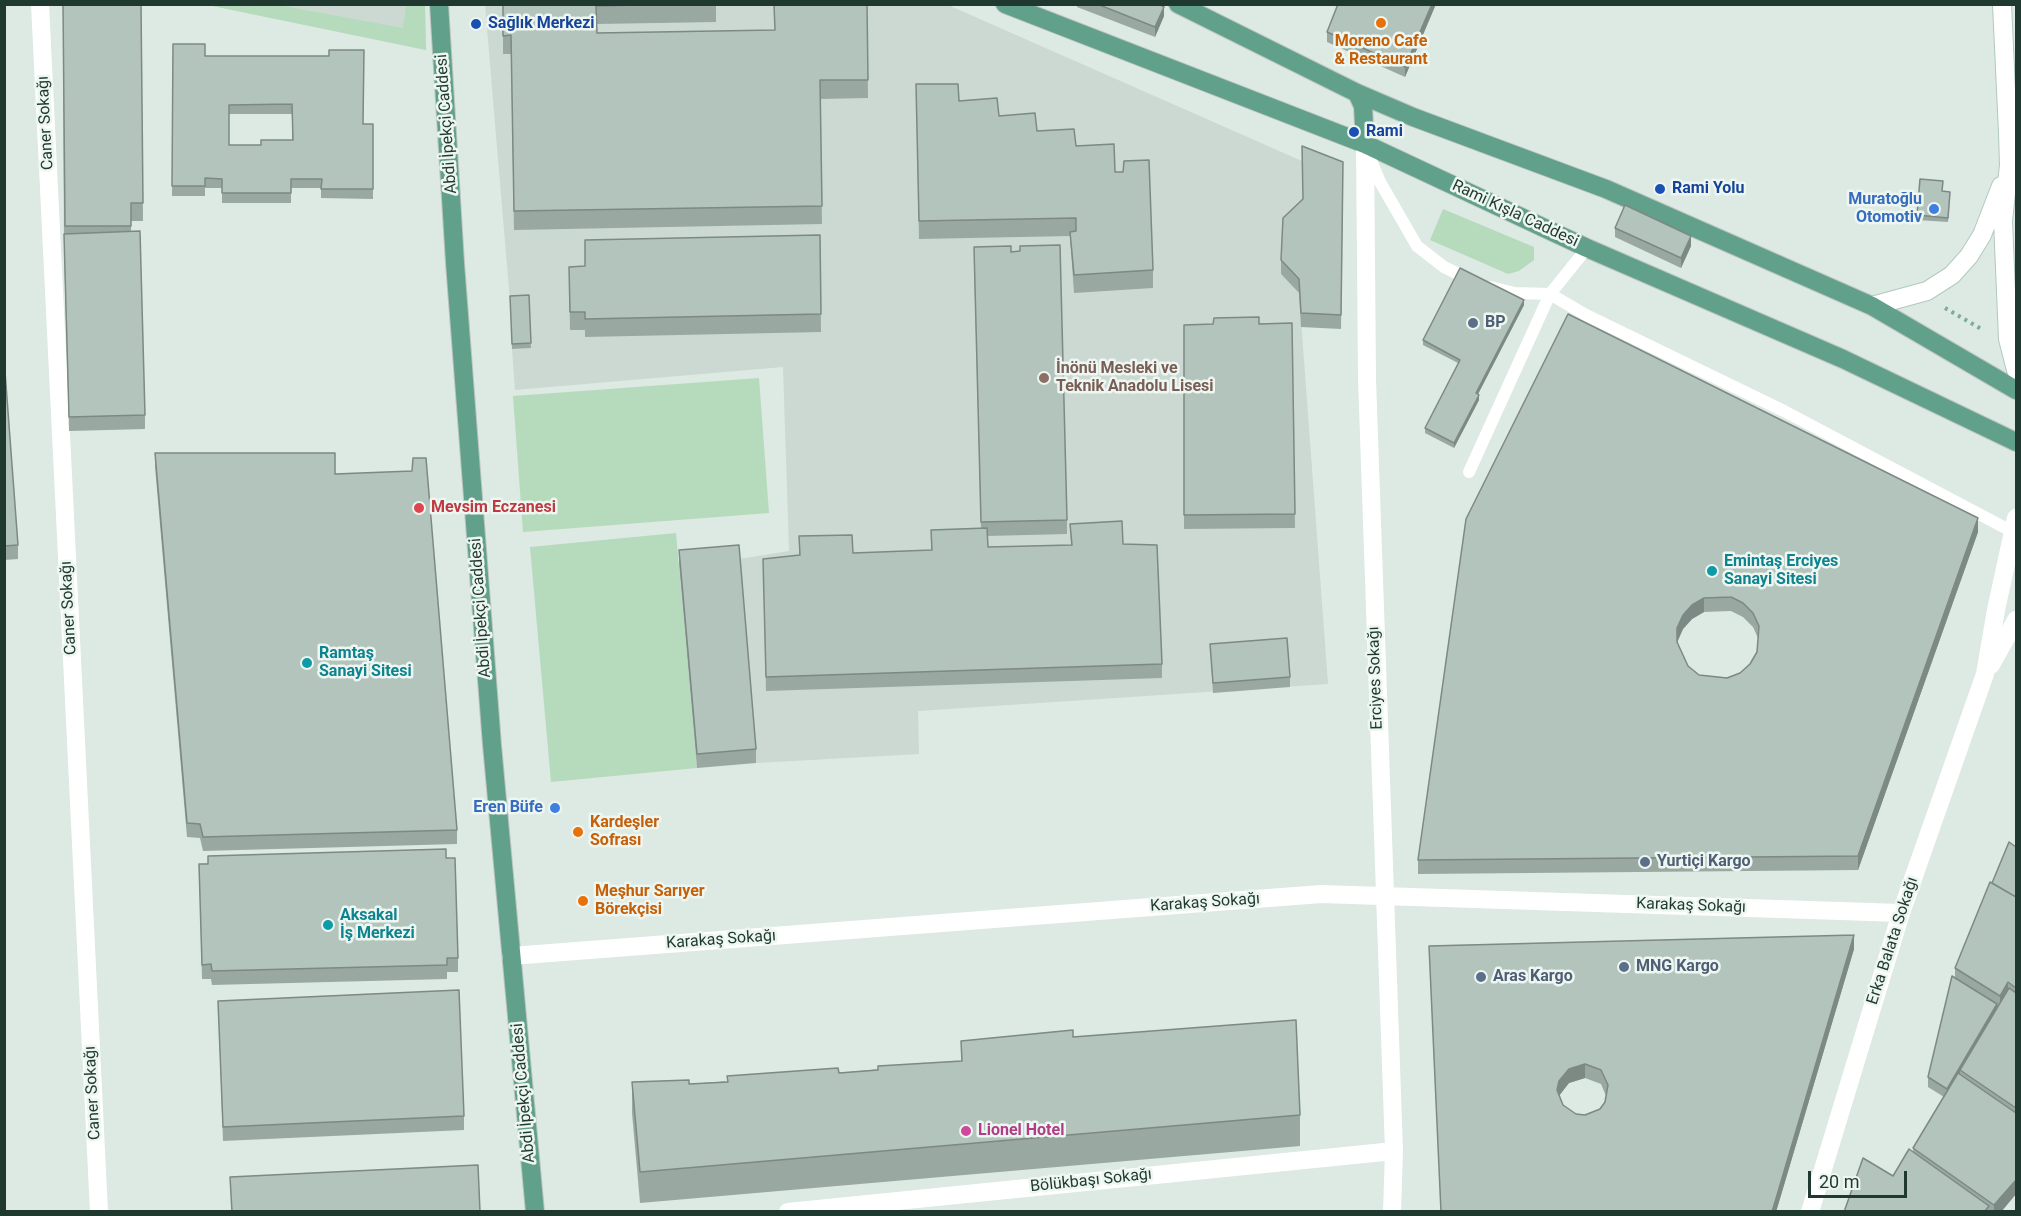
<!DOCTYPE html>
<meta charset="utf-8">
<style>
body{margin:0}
#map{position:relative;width:2021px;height:1216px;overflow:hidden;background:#dde9e3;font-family:Roboto,sans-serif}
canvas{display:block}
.frame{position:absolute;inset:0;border:6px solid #1f3930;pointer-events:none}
.scale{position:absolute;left:1808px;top:1171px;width:99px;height:27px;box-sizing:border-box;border:3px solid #1f3930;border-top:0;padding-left:8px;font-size:18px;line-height:21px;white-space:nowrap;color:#1f3930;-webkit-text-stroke:4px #edf6f1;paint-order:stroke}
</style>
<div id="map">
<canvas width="2021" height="1216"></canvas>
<div class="frame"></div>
<div class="scale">20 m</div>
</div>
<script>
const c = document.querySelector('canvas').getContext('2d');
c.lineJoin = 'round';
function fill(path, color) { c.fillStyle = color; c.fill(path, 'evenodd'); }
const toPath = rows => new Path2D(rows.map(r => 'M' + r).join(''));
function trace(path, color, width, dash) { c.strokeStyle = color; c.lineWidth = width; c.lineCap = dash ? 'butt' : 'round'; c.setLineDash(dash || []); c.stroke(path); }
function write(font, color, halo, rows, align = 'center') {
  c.font = font + ' Roboto,sans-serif'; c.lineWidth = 5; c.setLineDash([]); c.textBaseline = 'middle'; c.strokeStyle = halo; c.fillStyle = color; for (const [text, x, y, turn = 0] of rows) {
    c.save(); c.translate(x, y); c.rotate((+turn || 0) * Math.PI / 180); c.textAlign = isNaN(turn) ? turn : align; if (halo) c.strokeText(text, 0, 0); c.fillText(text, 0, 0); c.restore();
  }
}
const built = toPath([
 [208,5,425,5,426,50],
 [485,5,948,5,1302,161,1303,213,1281,274,1299,293,1328,684,918,711,919,754,756,763,739,559,789,551,783,367,515,390,512,349,531,348,528,300,510,301]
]);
const green = toPath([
 [208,5,278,5,403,28,406,5,425,5,426,50],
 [1443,209,1534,247,1534,260,1519,271,1508,274,1430,240],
 [759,378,769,513,523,532,513,396],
 [676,533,697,768,551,782,530,547]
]);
const path = toPath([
 [1945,308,1983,330]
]);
const service = toPath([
 [1368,153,1380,182,1417,246,1444,267,1471,280],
 [1490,287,1515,293,1550,294,1587,248],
 [1469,472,1550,294,1586,315,1784,411,2013,532]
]);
const minor = toPath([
 [40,4,99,1212],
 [1365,144,1367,379,1394,1151,1392,1212],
 [511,956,1321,894,1901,913],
 [788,1212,1394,1151]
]);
const tertiary = toPath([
 [1991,665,2016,620],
 [1810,1212,1901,913,1985,674,1996,610,2016,518]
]);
const secondary = toPath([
 [2002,4,2008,133,2009,165,2003,221,2008,339,2016,370],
 [1872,306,1927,291,1952,275,1969,256,1982,235,2001,186]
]);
const primary = toPath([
 [439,4,455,263,492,745,535,1212],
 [1005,4,1365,144,1587,248,1843,359,2016,442],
 [1178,4,1357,93,1413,117,1606,189,1872,306,2016,390],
 [1357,93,1363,106,1365,144]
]);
const wall = toPath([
 [63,4,141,4,143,221,131,221,131,232,145,415,145,429,69,431,64,248],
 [503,4,716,4,716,22,597,24,597,33,774,30,867,4,868,98,820,99,822,224,514,230,511,54,503,54],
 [1077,4,1159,4,1164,16,1155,37,1077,7],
 [1436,4,1405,77,1327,42,1327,32],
 [173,44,363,124,373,124,373,199,321,198,321,188,291,188,291,203,222,203,222,188,205,188,205,196,172,196],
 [229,114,292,114,292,140,261,145,229,145],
 [916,84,1076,146,1115,172,1153,270,1153,288,1074,293,1070,236,919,239],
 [1302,146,1343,162,1341,329,1301,327,1299,293,1281,274,1281,260,1303,199],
 [1942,191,1950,197,1948,222,1917,220,1917,215],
 [1615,228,1691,246,1681,268,1615,237],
 [820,235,821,332,585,337,585,330,570,330,569,267,585,266],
 [1011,252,1067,520,1067,534,987,536,988,547,1071,545,1070,524,1123,544,1162,664,1162,678,766,691,763,559,799,555,799,536,853,553,931,550,931,530,981,528,974,261],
 [529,295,531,348,512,349,510,296],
 [1524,305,1478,394,1479,400,1454,448,1425,433,1425,428,1458,363,1423,345,1423,340],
 [1292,323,1295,528,1184,529,1184,325],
 [4,358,18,545,18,559,4,560],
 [155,453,335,474,412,471,457,830,457,844,203,851,200,838,187,837,155,467],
 [1466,519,1978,532,1858,870,1418,874,1418,860],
 [1731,611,1743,617,1753,627,1758,638,1757,652,1750,664,1740,673,1727,678,1699,675,1688,666,1677,643,1683,629,1692,619,1704,612],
 [679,550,756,749,756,763,697,768,679,564],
 [1210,644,1290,677,1290,687,1213,693],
 [2016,847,2016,1194,2001,1212,1844,1212,1893,1176,1913,1153,1913,1148,1944,1097,1928,1087,1928,1077,1955,978,1955,968,1992,883],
 [446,858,458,958,458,972,447,972,447,979,212,985,211,979,202,979,199,864],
 [1429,946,1854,949,1776,1212,1441,1212],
 [1585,1078,1601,1084,1606,1096,1605,1102,1600,1109,1585,1115,1576,1114,1563,1105,1559,1095,1569,1083],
 [218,1001,464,1116,464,1130,223,1141],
 [1073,1037,1300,1115,1300,1146,640,1203,632,1113,632,1082,689,1084,839,1073,961,1061,961,1041]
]);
const shadedWall = toPath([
 [1432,4,1436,4,1405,77,1405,67],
 [1164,7,1164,16,1155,37,1155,27],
 [1691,236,1691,246,1681,268,1681,258],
 [1524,300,1524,305,1476,398,1476,393],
 [1479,395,1479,400,1454,448,1454,443],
 [1978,518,1978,532,1858,870,1858,856],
 [1704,598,1704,612,1692,619,1683,629,1677,642,1677,656,1677,628,1683,615,1692,605],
 [1854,935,1854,949,1776,1212,1772,1212],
 [2008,982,2008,996,2000,1010,2000,996],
 [1997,1004,1997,1014,1960,1070,1960,1077,1947,1099,1947,1089],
 [1585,1064,1585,1078,1569,1083,1559,1096,1557,1090,1559,1081,1569,1069],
 [2016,1180,2016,1194,2001,1212,1994,1212,1994,1205]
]);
const building = toPath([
 [63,4,141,4,143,203,131,203,131,226,65,226,63,4],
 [503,4,682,4,596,6,597,33,775,30,774,4,867,4,868,80,820,80,822,206,514,211,511,35,503,36,503,4],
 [1097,4,1159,4,1164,7,1155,27,1097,4],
 [1338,4,1432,4,1405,67,1327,32,1338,4],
 [173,44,205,44,205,56,329,56,329,50,364,50,363,124,373,124,373,189,321,189,322,179,291,179,291,193,222,193,222,179,205,178,205,186,172,186,173,44],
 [292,104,293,140,261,140,261,145,229,145,229,105,292,104],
 [916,84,958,84,959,101,997,98,999,116,1035,113,1037,131,1074,129,1076,146,1114,144,1115,172,1123,172,1124,161,1149,160,1153,270,1074,275,1070,232,1076,231,1076,218,919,221,916,84],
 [1302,146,1343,162,1341,315,1301,313,1299,279,1281,260,1283,218,1303,199,1302,146],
 [1920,179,1943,181,1942,191,1950,192,1948,218,1917,215,1920,179],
 [1625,205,1691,236,1681,258,1615,228,1625,205],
 [140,231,145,415,69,417,64,234,140,231],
 [820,235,821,314,585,319,585,312,570,312,569,267,585,266,585,240,820,235],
 [1060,245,1067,520,981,522,974,247,1011,246,1011,252,1020,251,1020,246,1060,245],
 [1460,268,1524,300,1476,393,1479,395,1454,443,1425,428,1460,360,1423,340,1460,268],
 [529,295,531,343,512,344,510,296,529,295],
 [1568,314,1978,518,1858,856,1418,860,1466,519,1568,314],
 [1731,597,1743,603,1753,613,1759,626,1757,652,1750,664,1740,673,1727,678,1699,675,1688,666,1677,642,1677,628,1683,615,1692,605,1704,598,1731,597],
 [1259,317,1259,324,1292,323,1295,514,1184,515,1184,325,1213,324,1214,318,1259,317],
 [4,358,18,545,4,546,4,358],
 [155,453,335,453,335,474,412,471,413,458,426,458,457,830,203,837,200,824,187,823,155,453],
 [1122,521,1123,544,1157,545,1162,664,766,677,763,559,800,555,799,536,852,535,853,553,932,550,931,530,987,528,988,547,1072,545,1070,524,1122,521],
 [739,545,756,749,697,754,679,550,739,545],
 [1287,638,1290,677,1213,683,1210,644,1287,638],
 [2009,842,2016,847,2016,897,1992,883,2009,842],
 [446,849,446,858,455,858,458,958,447,958,447,965,212,971,211,964,202,965,199,864,208,864,208,856,446,849],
 [1990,882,2016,897,2016,988,2008,982,2000,996,1955,968,1990,882],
 [1854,935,1772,1212,1441,1212,1429,946,1854,935],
 [1585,1064,1601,1070,1608,1085,1605,1102,1600,1109,1585,1115,1576,1114,1563,1105,1557,1090,1559,1081,1569,1069,1585,1064],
 [1952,976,1997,1004,1947,1089,1928,1077,1952,976],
 [2009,988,2016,993,2016,1108,1960,1070,2009,988],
 [459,990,464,1116,223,1127,218,1001,459,990],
 [1296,1020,1300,1115,640,1172,632,1082,689,1080,689,1084,728,1082,727,1076,838,1068,839,1073,878,1070,878,1066,962,1061,961,1041,1073,1030,1073,1037,1296,1020],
 [1958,1073,2016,1113,2016,1180,1994,1205,1913,1148,1958,1073],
 [1909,1149,1989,1206,1984,1212,1844,1212,1863,1158,1893,1176,1909,1149],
 [478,1165,480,1212,232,1212,230,1177,478,1165]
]);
const markers = [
 [1381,23,6,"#e8710a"],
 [476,24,6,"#1a4fb4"],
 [1354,132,6,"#1a4fb4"],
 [1660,189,6,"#1a4fb4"],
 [1934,209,6,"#3f7fe0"],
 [1473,323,6,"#5c6f8a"],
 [1044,378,6,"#8d6e63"],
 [419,508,6,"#e0444e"],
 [1712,571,6,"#0f9aa8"],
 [307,663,6,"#0f9aa8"],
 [555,808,6,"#3f7fe0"],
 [578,832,6,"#e8710a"],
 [1645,862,6,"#5c6f8a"],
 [583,901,6,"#e8710a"],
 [328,925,6,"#0f9aa8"],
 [1624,967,6,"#5c6f8a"],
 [1481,977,6,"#5c6f8a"],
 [966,1131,6,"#d1479c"]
];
const transitNames = [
 ["Sağlık Merkezi",488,24],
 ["Rami",1366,132],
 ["Rami Yolu",1672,189]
];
const foodNames = [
 ["Moreno Cafe",1381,42,"center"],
 ["& Restaurant",1381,60,"center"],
 ["Kardeşler",590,823],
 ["Sofrası",590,841],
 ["Meşhur Sarıyer",595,892],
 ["Börekçisi",595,910]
];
const streetNames = [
 ["Caner Sokağı",46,123,-93],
 ["Abdi İpekçi Caddesi",447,124,-94],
 ["Rami Kışla Caddesi",1515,214,25],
 ["Caner Sokağı",69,608,-93],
 ["Abdi İpekçi Caddesi",481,608,-94],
 ["Erciyes Sokağı",1376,678,-92],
 ["Karakaş Sokağı",1205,903,-4],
 ["Karakaş Sokağı",1691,906,2],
 ["Karakaş Sokağı",721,940,-4],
 ["Erka Balata Sokağı",1893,941,-72],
 ["Caner Sokağı",93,1093,-93],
 ["Abdi İpekçi Caddesi",524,1093,-95],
 ["Bölükbaşı Sokağı",1091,1181,-6]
];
const shopNames = [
 ["Muratoğlu",1922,200],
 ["Otomotiv",1922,218],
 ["Eren Büfe",543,808]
];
const serviceNames = [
 ["BP",1485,323],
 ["Yurtiçi Kargo",1657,862],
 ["MNG Kargo",1636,967],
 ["Aras Kargo",1493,977]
];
const educationNames = [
 ["İnönü Mesleki ve",1056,369],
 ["Teknik Anadolu Lisesi",1056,387]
];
const healthNames = [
 ["Mevsim Eczanesi",431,508]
];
const cultureNames = [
 ["Emintaş Erciyes",1724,562],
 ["Sanayi Sitesi",1724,580],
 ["Ramtaş",319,654],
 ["Sanayi Sitesi",319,672],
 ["Aksakal",340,916],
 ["İş Merkezi",340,934]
];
const hotelNames = [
 ["Lionel Hotel",978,1131]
];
fill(built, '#cbd9d2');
fill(green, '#b5dbbc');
trace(secondary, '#b0c9be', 20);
trace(primary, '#bcc4c1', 20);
trace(path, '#7dad9a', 4, [3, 4.5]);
trace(service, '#fff', 12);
trace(minor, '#fff', 18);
trace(tertiary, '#fff', 18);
trace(secondary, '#fff', 18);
trace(primary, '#61a08b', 18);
fill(wall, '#99a9a2');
fill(shadedWall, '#7d8984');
fill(building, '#b2c4bc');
trace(building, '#7d8984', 1.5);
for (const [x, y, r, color] of markers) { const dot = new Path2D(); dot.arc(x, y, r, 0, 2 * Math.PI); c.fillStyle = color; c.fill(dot); trace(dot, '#edf6f1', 2); }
write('bold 16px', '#164399', '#edf6f1', transitNames, 'left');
write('bold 16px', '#c56008', '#edf6f1', foodNames, 'left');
write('16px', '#1f3930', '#edf6f1', streetNames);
write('bold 16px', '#366cbe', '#edf6f1', shopNames, 'right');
write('bold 16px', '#4e5e75', '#edf6f1', serviceNames, 'left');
write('bold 16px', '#785e54', '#edf6f1', educationNames, 'left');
write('bold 16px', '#be3a42', '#edf6f1', healthNames, 'left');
write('bold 16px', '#0d838f', '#edf6f1', cultureNames, 'left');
write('bold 16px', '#b23c85', '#edf6f1', hotelNames, 'left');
</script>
